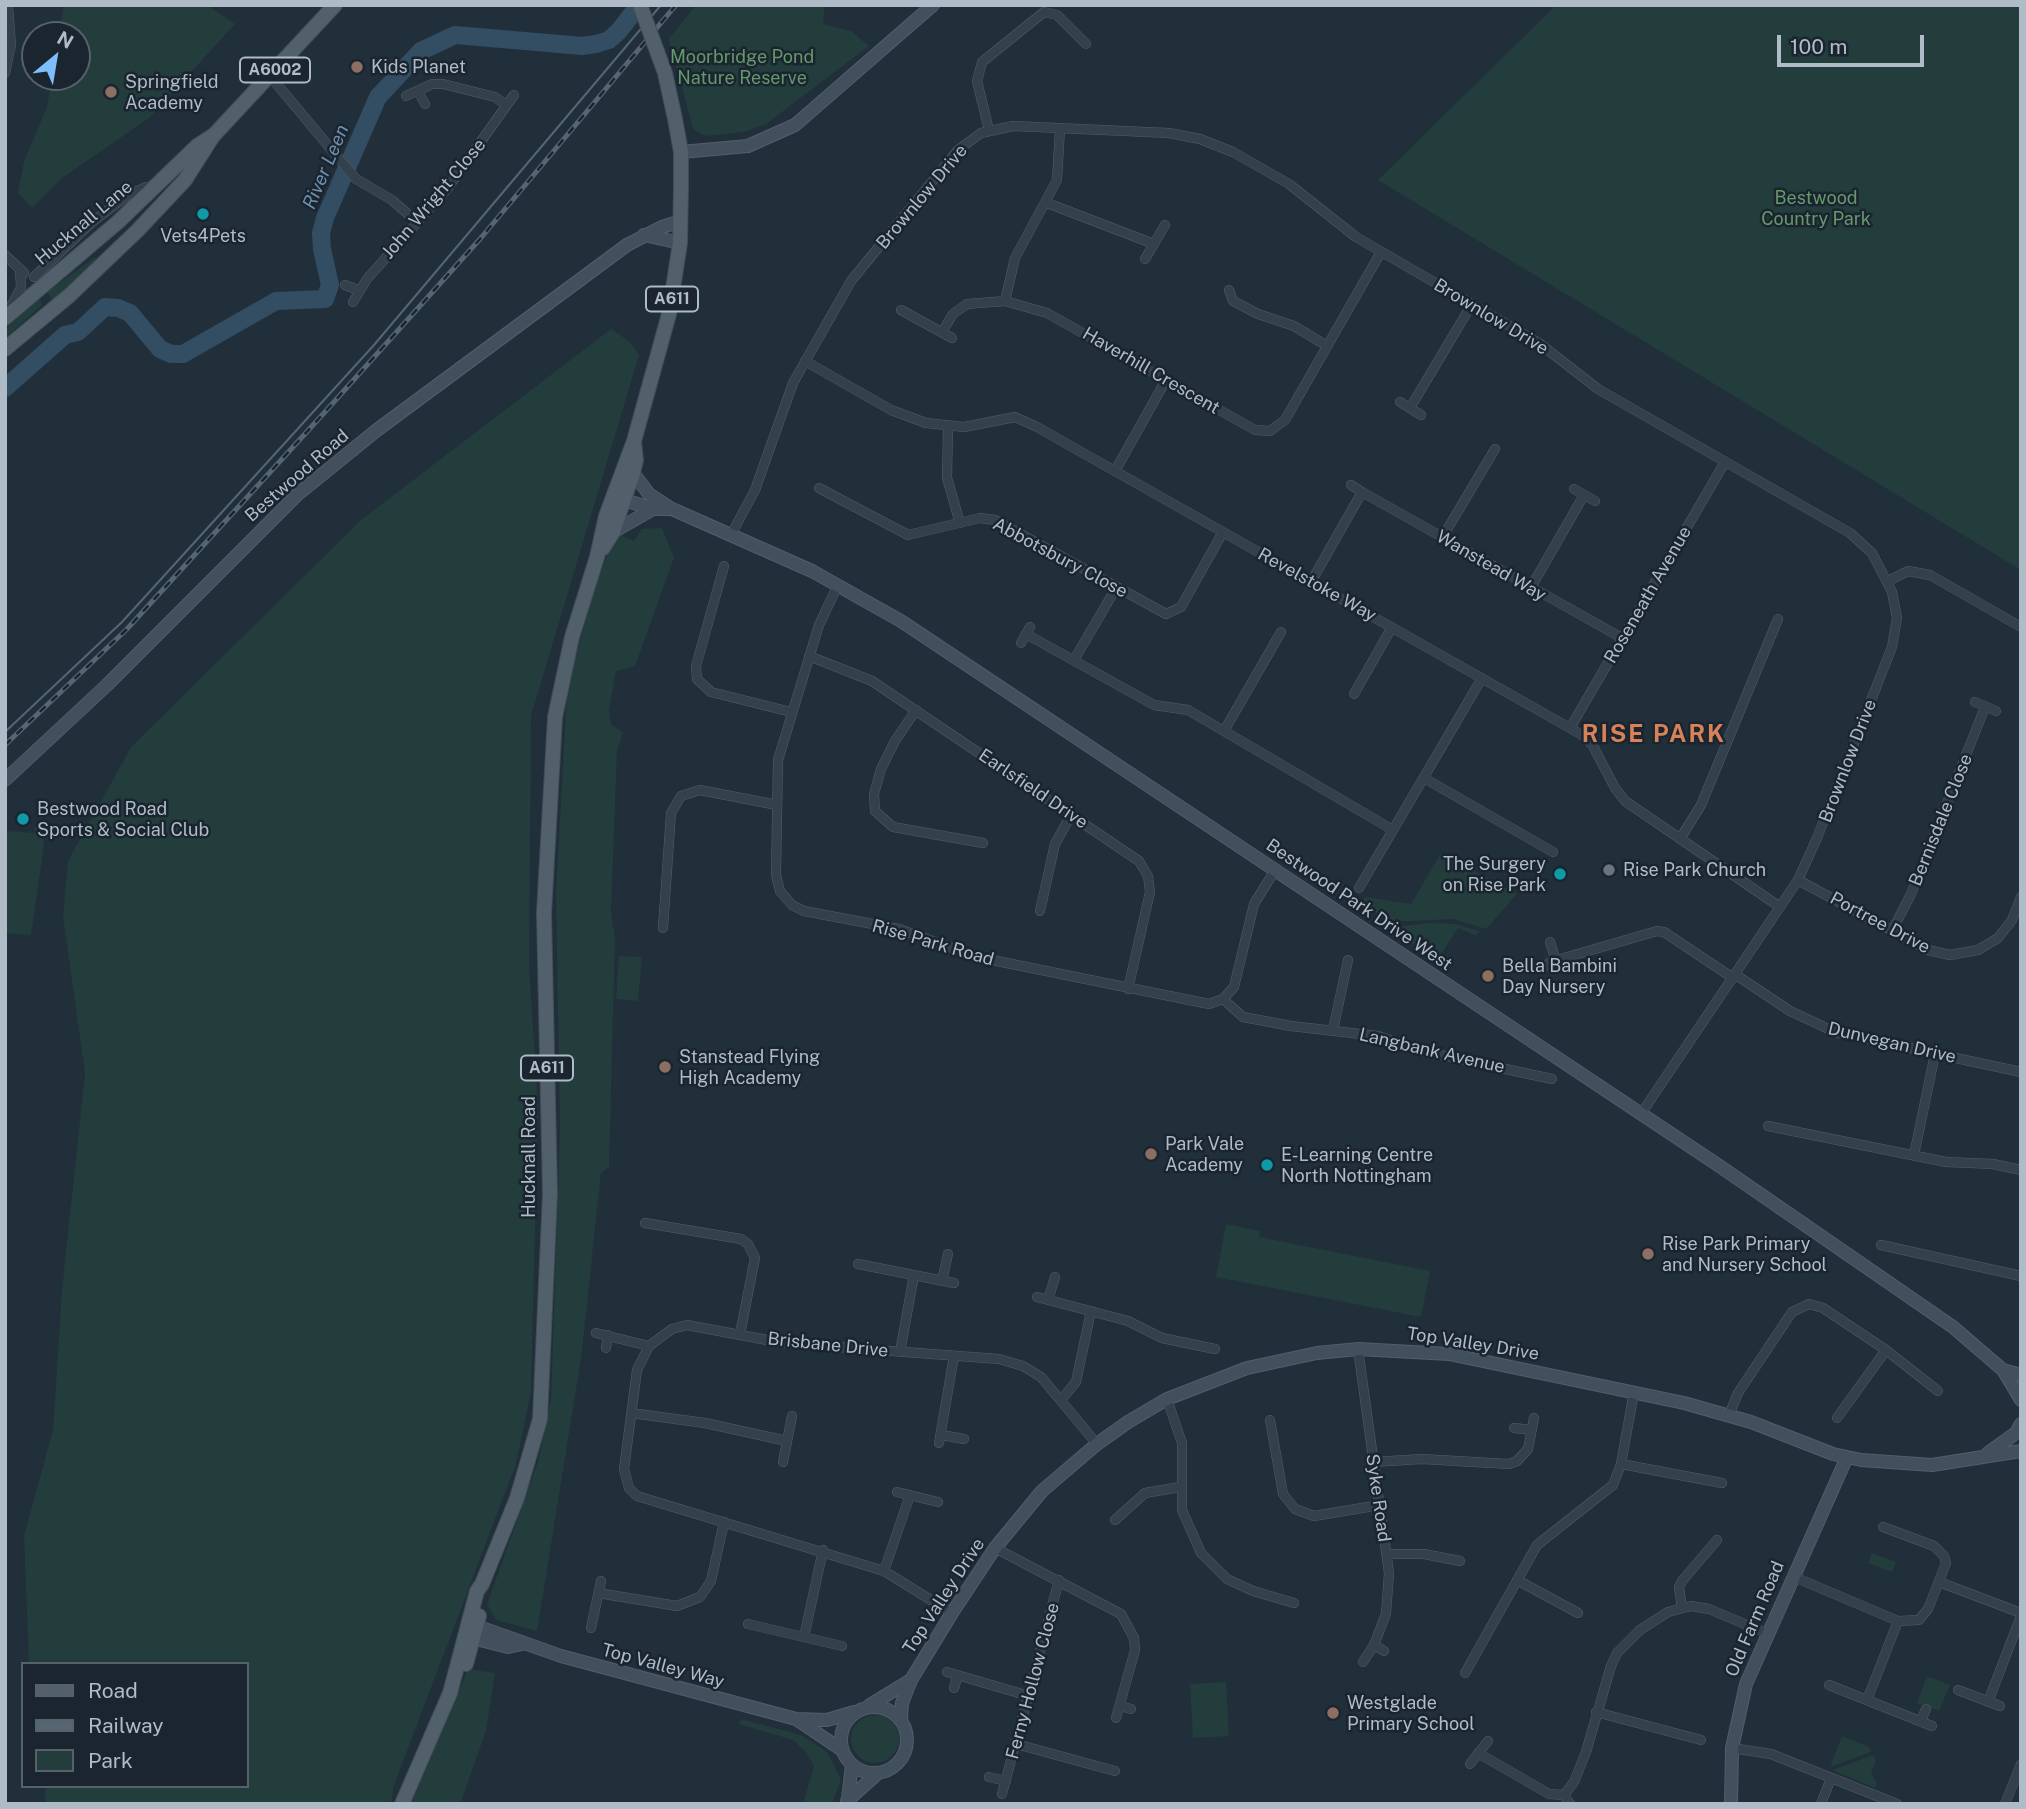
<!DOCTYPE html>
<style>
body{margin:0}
#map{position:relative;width:2026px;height:1809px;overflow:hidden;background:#212f3b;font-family:"Public Sans",sans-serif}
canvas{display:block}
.frame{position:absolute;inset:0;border:7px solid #afbbc7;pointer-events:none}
.legend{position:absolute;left:21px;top:1662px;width:228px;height:126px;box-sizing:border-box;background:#1a2530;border:2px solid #56616c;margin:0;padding:9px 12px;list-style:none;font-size:21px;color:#afbbc7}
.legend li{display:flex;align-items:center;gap:14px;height:35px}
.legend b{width:35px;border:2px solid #56616c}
.north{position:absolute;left:21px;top:21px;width:70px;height:70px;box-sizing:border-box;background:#1a2530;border:2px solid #56616c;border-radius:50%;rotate:30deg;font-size:19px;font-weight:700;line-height:28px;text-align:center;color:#afbbc7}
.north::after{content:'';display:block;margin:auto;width:24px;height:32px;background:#7fbefc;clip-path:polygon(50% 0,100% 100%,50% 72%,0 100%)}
.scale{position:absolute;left:1777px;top:35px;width:147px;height:32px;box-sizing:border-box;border:4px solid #afbbc7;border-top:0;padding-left:9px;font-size:21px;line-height:24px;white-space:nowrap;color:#afbbc7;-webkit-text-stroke:5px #1a2530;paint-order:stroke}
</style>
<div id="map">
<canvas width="2026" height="1809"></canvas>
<div class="frame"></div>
<ul class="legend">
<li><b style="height:9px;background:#52606b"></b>Road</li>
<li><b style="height:9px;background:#566572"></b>Railway</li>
<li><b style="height:19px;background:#233c3c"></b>Park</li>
</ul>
<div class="north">N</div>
<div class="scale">100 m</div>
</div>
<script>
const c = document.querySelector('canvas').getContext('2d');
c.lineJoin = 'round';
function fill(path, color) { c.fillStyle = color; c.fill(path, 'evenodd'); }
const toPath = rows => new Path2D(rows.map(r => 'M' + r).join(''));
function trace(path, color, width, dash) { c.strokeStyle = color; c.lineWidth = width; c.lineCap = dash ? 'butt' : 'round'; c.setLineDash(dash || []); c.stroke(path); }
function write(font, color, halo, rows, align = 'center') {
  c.font = font + ' "Public Sans",sans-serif'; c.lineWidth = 5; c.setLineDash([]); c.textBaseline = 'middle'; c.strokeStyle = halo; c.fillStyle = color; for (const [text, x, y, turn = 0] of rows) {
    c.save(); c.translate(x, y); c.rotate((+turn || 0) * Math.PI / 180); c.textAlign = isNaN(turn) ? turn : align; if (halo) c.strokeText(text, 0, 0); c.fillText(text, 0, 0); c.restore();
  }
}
const green = toPath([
 [64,5,207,5,235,24,149,118,62,178,32,208,18,193,24,161,47,107,52,77,77,77,77,35,59,35],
 [696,5,825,5,823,24,851,31,869,46,766,124,744,132,706,136,693,129,669,39],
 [1556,5,2021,5,2021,570,1378,180],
 [95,257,98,260,53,301,47,292],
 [39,298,42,305,5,338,5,329],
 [611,329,630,342,639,355,531,716,529,966,538,1105,531,1392,516,1464,394,1785,391,1804,45,1804,46,1786,247,1786,247,1664,29,1664,24,1536,53,1430,62,1290,85,1073,63,916,68,861,131,747,361,520],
 [662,528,674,558,635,666,616,671,609,711,611,724,623,733,617,750,611,911,615,939,609,1167,601,1173,581,1359,537,1631,496,1620,487,1604,538,1462,551,1398,560,1131,556,892,567,691,594,588,616,533,634,541,642,529],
 [35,826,42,828,44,845,31,935,5,933,5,831,34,833],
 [1441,853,1517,894,1486,929,1454,919,1388,922,1361,903,1366,897,1411,904],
 [1429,923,1456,924,1481,932,1475,935,1458,928,1438,959,1406,940,1392,927],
 [619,956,642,957,638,1001,616,999],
 [1226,1224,1260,1231,1259,1237,1430,1271,1421,1317,1216,1277],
 [1872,1553,1896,1562,1892,1572,1868,1563],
 [468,1669,495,1673,486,1731,460,1804,411,1804],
 [1927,1676,1950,1685,1939,1711,1917,1703],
 [1226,1682,1229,1736,1193,1738,1190,1684],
 '851 1739a24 24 0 1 1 48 0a24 24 0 1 1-48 0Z',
 [741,1719,801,1735,827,1752,841,1779,832,1804,803,1804,814,1766,806,1752,793,1740,739,1724],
 [1842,1736,1869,1747,1871,1752,1830,1767],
 [1873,1755,1876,1761,1871,1773,1877,1784,1875,1788,1832,1770]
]);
const river = toPath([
 [5,388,65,335,78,332,105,307,118,308,130,313,160,349,171,354,183,354,276,301,325,299,330,285,322,249,321,233,325,218,378,97,421,51,455,35,582,46,596,44,609,40,619,31,639,5]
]);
const street = toPath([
 [5,73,11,45,8,5],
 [270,76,356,179,392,200,418,223],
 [418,91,425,104],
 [406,96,432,84,443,84,495,97,506,105],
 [1060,129,1057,180,1015,258,1005,301,1047,313,1255,430,1270,431,1285,420,1381,252],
 [989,130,977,81,982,62,1044,12,1057,15,1086,44],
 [1047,203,1154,244],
 [5,255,24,273],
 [1145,259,1165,225],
 [34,277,92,222,128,195,146,187,153,188],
 [345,285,358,290],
 [1229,290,1233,301,1258,314,1294,326,1327,346],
 [353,302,367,279,447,189,514,95],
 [9,310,21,288,20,270],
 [901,310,952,338],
 [942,332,953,314,967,304,1005,301],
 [805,361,891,410,926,423,964,427,1015,417,1037,427,1584,736,1593,746,1615,788,1625,801,1780,907],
 [1400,402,1421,415],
 [1410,408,1472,304],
 [948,427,947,478,960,523],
 [1115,471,1166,380],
 [1351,485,1362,492],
 [819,488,908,535,980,518,995,520,1166,614,1181,607,1223,532],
 [1574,489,1595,501],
 [732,533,755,490,793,383,851,281,958,150,981,133,1013,126,1169,133,1200,139,1233,152,1289,184,1356,237,1539,343,1598,389,1850,533,1872,553,1892,592,1897,618,1892,647,1817,838,1798,880,1641,1114],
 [1442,538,1495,449],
 [724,566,696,666,697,679,711,692,791,712],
 [1888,581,1908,571,1930,575,2021,627],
 [1311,582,1362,492,1622,638],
 [838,585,819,625,778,760,776,875,780,891,792,905,804,911,899,929,977,957,1209,1004,1223,999,1234,987,1254,904,1275,870],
 [1530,589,1584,495],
 [1026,634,1154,705,1188,710,1393,830],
 [1021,643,1030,627],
 [809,656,872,681,1139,861,1148,876,1150,892,1128,989],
 [1074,660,1116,588],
 [1354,694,1392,627],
 [1975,702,1996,711],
 [916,710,895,741,881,769,874,794,875,811,893,827,983,843],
 [1570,728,1725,462],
 [1224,731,1281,632],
 [1424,778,1553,852],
 [1680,839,1701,805,1778,619],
 [1798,880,1928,950,1950,955,1978,950,1998,938,2012,920,2021,897],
 [1359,888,1482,678],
 [1040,911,1055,844,1071,815],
 [663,928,671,813,681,796,700,790,777,805],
 [1892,931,1911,894,1985,707],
 [1550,942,1556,961],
 [1544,967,1550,962,1657,931,1664,932,1733,978],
 [1736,975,1790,1011,1835,1032,2021,1072],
 [1223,999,1243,1017,1291,1026,1378,1036,1422,1051,1552,1079],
 [1333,1030,1348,960],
 [1768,1126,1946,1162,1993,1164,2021,1170],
 [1914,1155,1935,1054],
 [645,1223,741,1239,748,1244,755,1258,740,1334],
 [1881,1245,2021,1276],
 [858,1264,954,1283],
 [942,1281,948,1254],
 [1037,1297,1128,1321,1162,1338,1215,1349],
 [1048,1300,1055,1277],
 [596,1333,649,1346],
 [606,1348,608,1335],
 [1358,1349,1389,1573,1386,1614,1374,1645,1363,1662],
 [900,1352,914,1275],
 [1167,1399,1182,1443,1182,1510,1201,1553,1227,1579,1253,1591,1294,1603],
 [1061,1400,1076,1382,1091,1311],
 [631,1413,705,1423,787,1441],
 [1729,1415,1738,1393,1792,1312,1809,1304,1823,1308,1886,1350,1938,1391],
 [1837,1418,1886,1350],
 [1270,1420,1283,1494,1295,1509,1314,1516,1380,1505],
 [1514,1428,1532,1430],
 [941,1435,964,1439],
 [939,1443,954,1356],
 [783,1462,792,1416],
 [1374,1462,1422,1459,1509,1464,1517,1461,1528,1449,1534,1418],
 [1621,1464,1722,1483],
 [897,1492,938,1502],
 [1115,1520,1145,1493,1180,1487],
 [995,1548,1121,1614,1134,1638,1135,1650,1116,1718],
 [1386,1554,1424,1554,1460,1561],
 [884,1571,910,1495],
 [1792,1576,1898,1621,1919,1620,1928,1609,1946,1563,1944,1556,1934,1546,1883,1527],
 [1517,1580,1578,1613],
 [1939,1582,2021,1613],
 [598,1593,677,1606,700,1597,711,1581,724,1522],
 [1682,1608,1679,1587,1682,1581,1717,1540],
 [952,1613,884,1571,637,1496,629,1488,624,1469,637,1370,649,1346,672,1329,687,1325,783,1343,999,1359,1023,1366,1041,1377,1097,1444],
 [748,1624,842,1646],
 [591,1628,601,1581],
 [804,1637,823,1550],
 [1374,1645,1384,1651],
 [947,1672,1029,1696],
 [1465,1673,1537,1545,1613,1485,1621,1464,1634,1392],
 [1829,1685,1932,1726],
 [954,1688,958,1675],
 [1958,1690,2000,1706],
 [1867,1700,1898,1621],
 [1988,1702,2021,1616],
 [1120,1706,1131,1709],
 [1596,1712,1701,1740],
 [1921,1721,1926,1709],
 [1016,1744,1115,1771],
 [1732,1748,1771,1754,1897,1804],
 [1478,1753,1549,1794,1564,1795,1574,1782,1586,1752,1611,1666,1617,1653,1640,1630,1668,1612,1691,1606,1709,1609,1766,1633],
 [1470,1764,1488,1741],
 [989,1777,1006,1781],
 [1002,1794,1059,1580],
 [1564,1795,1570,1804],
 [1821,1804,1831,1778],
 [2005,1804,2021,1764]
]);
const secondary = toPath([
 [681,152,748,146,795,125,933,5],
 [644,235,680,243],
 [633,473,649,494,672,509,812,571,901,621,1718,1165,1953,1327,2003,1370,2021,1400],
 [615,497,653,509,672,509],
 [613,532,653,509],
 [5,780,107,685,298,494,377,430,627,245,662,227,681,221],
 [2003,1370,2021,1375],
 [1988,1453,2016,1433,2021,1424],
 [468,1623,561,1656,796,1719,827,1720,854,1712],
 [464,1636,508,1647,522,1644],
 [870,1705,911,1680],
 '841 1740a33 33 0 1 1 66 0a33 33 0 1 1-66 0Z',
 [796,1719,842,1750],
 [901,1719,902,1703,911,1680,952,1613,995,1548,1042,1491,1097,1444,1128,1422,1167,1399,1247,1368,1317,1353,1358,1349,1449,1354,1684,1403,1751,1422,1833,1454,1861,1460,1932,1465,2021,1451],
 [848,1799,852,1765],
 [847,1801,878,1773],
 [1731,1804,1732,1748,1746,1684,1847,1457]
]);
const primary = toPath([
 [5,318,118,222,197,146,214,135,335,5],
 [5,349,70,295,138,230,185,180,213,136],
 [603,548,613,532,633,473,636,460,634,442],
 [466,1664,479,1616],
 [402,1804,450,1693,477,1591,482,1584,517,1498,540,1419,550,1194,544,913,555,717,572,637,597,557,606,516,634,441,669,314,680,243,681,187,681,152,675,119]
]);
const tram = toPath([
 [5,732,122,622,374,345,661,5]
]);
const rail = toPath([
 [5,745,127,629,324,413,480,239,676,5]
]);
const primaryBridge = toPath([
 [640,5,665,73,675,119]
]);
const markers = [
 [357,67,7,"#8d6e63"],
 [111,92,7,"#8d6e63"],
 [203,214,7,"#0f9aa8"],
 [23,819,7,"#0f9aa8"],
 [1609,870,7,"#6b7280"],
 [1560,874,7,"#0f9aa8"],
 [1488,976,7,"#8d6e63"],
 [665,1067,7,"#8d6e63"],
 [1151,1154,7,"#8d6e63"],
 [1267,1165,7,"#0f9aa8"],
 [1648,1254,7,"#8d6e63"],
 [1333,1713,7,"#8d6e63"]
];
const shields = [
 [275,70,70],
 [672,299,52],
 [547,1068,52]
];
const shieldNames = [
 ["A6002",275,70],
 ["A611",672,299],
 ["A611",547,1068]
];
const parkNames = [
 ["Moorbridge Pond",742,57],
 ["Nature Reserve",742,78],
 ["Bestwood",1816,198],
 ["Country Park",1816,219]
];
const poiNames = [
 ["Kids Planet",371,67],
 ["Springfield",125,82],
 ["Academy",125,103],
 ["Vets4Pets",203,236,"center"],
 ["Bestwood Road",37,809],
 ["Sports & Social Club",37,830],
 ["The Surgery",1546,864,"right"],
 ["on Rise Park",1546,885,"right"],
 ["Rise Park Church",1623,870],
 ["Bella Bambini",1502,966],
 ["Day Nursery",1502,987],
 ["Stanstead Flying",679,1057],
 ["High Academy",679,1078],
 ["Park Vale",1165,1144],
 ["Academy",1165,1165],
 ["E-Learning Centre",1281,1155],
 ["North Nottingham",1281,1176],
 ["Rise Park Primary",1662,1244],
 ["and Nursery School",1662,1265],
 ["Westglade",1347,1703],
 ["Primary School",1347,1724]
];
const streetNames = [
 ["Brownlow Drive",922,197,-50],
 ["John Wright Close",434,199,-50],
 ["Hucknall Lane",84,223,-40],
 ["Brownlow Drive",1491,317,31],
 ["Haverhill Crescent",1151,371,30],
 ["Bestwood Road",297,476,-41],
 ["Abbotsbury Close",1060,558,28],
 ["Wanstead Way",1491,566,30],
 ["Revelstoke Way",1317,585,29],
 ["Roseneath Avenue",1648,595,-60],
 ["Brownlow Drive",1848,761,-69],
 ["Earlsfield Drive",1033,789,34],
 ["Bernisdale Close",1941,820,-68],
 ["Bestwood Park Drive West",1359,905,34],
 ["Portree Drive",1880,923,28],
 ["Rise Park Road",933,943,16],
 ["Dunvegan Drive",1892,1043,13],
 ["Langbank Avenue",1432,1051,13],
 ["Hucknall Road",529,1157,-90],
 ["Top Valley Drive",1473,1344,9],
 ["Brisbane Drive",828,1345,6],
 ["Syke Road",1378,1498,82],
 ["Top Valley Drive",944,1596,-57],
 ["Old Farm Road",1755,1619,-67],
 ["Top Valley Way",663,1666,15],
 ["Ferny Hollow Close",1033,1681,-75]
];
const waterNames = [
 ["River Leen",326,167,-67]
];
const districtNames = [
 ["RISE PARK",1654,735]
];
fill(green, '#233c3c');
trace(river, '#334d63', 18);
trace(street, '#525e69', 10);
trace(secondary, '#525e69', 14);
trace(primary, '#414c57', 16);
trace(street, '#34404b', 9);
trace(secondary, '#42505e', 12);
trace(primary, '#52606b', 14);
trace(tram, '#566572', 2);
trace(rail, '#566572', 5);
trace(rail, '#1a2530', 2.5, [8]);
trace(primaryBridge, '#414c57', 16, []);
trace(primaryBridge, '#52606b', 14);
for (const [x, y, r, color] of markers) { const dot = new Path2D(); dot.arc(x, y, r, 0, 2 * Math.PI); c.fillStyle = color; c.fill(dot); trace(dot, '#1a2530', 2.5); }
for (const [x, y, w] of shields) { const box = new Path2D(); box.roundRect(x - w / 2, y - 12.5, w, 25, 5); c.fillStyle = '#1a2530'; c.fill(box); trace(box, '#afbbc7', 2); }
write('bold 16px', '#afbbc7', null, shieldNames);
write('18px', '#65996b', '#1a2530', parkNames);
write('18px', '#afbbc7', '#1a2530', poiNames, 'left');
write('18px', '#afbbc7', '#1a2530', streetNames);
write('italic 19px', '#6e90ac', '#1a2530', waterNames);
c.letterSpacing = '2px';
write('bold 24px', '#d88259', '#1a2530', districtNames);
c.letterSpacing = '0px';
</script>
